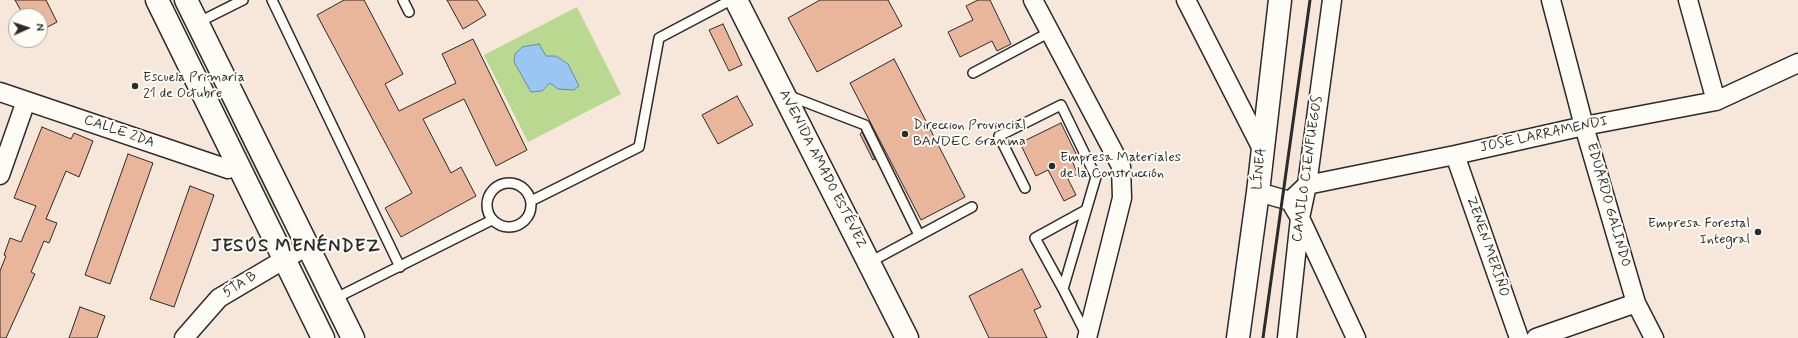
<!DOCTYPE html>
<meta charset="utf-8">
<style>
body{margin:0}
#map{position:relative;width:1798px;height:338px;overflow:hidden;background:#f7e7db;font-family:Mynerve,sans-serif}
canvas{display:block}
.north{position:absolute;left:8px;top:8px;width:40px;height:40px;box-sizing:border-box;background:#fdfcf7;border:1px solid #a9a8a5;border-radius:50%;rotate:87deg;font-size:11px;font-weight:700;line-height:16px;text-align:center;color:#2b2b2b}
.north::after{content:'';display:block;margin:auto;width:14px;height:18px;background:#2b2b2b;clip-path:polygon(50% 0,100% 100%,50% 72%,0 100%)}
</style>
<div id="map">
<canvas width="1798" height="338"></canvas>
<div class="north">N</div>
</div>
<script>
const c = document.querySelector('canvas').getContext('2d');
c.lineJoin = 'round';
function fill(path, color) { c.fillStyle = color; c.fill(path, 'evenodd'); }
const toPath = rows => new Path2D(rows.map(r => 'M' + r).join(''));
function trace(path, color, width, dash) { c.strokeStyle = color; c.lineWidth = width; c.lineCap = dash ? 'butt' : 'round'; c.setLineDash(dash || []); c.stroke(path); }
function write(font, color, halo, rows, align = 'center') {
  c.font = font + ' Mynerve,sans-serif'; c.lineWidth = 4; c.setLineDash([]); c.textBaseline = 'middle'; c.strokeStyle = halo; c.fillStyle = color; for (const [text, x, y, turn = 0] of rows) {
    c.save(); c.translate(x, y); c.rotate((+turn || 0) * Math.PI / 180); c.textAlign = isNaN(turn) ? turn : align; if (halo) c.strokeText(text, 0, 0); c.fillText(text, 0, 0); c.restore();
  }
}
const green = toPath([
 [577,7,621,94,528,142,484,55],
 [196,40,277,207,274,209,193,41]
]);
const water = toPath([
 [539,44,546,56,556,56,568,64,579,86,574,90,558,89,550,83,542,91,531,92,514,62,515,54,522,47,539,44]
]);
const building = toPath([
 [15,0,46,0,57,22,40,31,40,16,24,16,15,0],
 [344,0,364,0,403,74,385,84,399,111,456,83,442,54,473,39,527,150,496,166,464,99,423,119,451,173,461,167,476,196,401,237,385,208,412,193,317,15,344,0],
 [447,0,477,0,486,15,463,29,447,0],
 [820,0,888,0,902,26,817,72,788,18,820,0],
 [978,0,990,0,1011,44,997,51,992,41,960,57,948,32,973,20,966,6,978,0],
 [723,24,742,65,729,71,709,30,723,24],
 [894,59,965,197,921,220,850,83,894,59],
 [737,96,753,125,718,144,702,115,737,96],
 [1061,123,1078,158,1072,161,1078,174,1068,179,1076,195,1064,201,1048,170,1036,176,1020,143,1061,123],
 [42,127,71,139,74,133,93,141,79,177,66,171,46,219,57,223,49,243,44,241,31,272,35,274,6,338,0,338,0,271,6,256,4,255,10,238,21,242,36,206,14,198,42,127],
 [862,132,875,159,873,160,860,134,862,132],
 [128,154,153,163,110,284,85,275,128,154],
 [190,186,214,195,174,307,150,299,190,186],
 [1022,269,1041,307,1034,310,1047,338,989,338,969,296,1022,269],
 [80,307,105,316,97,338,69,338,80,307]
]);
const lane = toPath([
 [272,0,400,267],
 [403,0,409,12],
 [197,23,243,0],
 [973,73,1050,32],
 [787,95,865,125,919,235],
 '487 205a22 22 0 1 1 44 0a22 22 0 1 1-44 0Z',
 [1025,188,999,136,1061,105,1096,177,1063,289,1087,336],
 [531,201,639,147,659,38,731,0],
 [870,262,972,207],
 [1063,289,1035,238,1086,210],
 [334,299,492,220]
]);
const street = toPath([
 [1033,0,1121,166,1122,198,1087,338],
 [1186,0,1262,149],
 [1551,0,1584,126,1636,303,1654,338],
 [1688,0,1716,101],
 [0,92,228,169,237,163],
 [1455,155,1519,338],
 [0,175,26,101],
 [1258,192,1290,201,1300,218,1356,338],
 [1290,201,1307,185,1455,155,1584,126,1716,101,1798,63],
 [184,338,219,298,307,246],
 [1287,338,1300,218,1307,185,1332,0],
 [1536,338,1636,303]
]);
const secondary = toPath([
 [157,0,323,338],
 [186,0,353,338],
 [736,0,907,338],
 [1238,338,1258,192,1280,0]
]);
const rail = toPath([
 [1263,338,1310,0]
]);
const markers = [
 [135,86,4,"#2b2b2b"],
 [905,134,4,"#2b2b2b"],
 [1052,166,4,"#2b2b2b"],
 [1758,232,4,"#2b2b2b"]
];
const poiNames = [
 ["Escuela Primaria",143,78],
 ["21 de Octubre",143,94],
 ["Direccion Provincial",913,126],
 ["BANDEC Granma",913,142],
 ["Empresa Materiales",1060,158],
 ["de la Construcción",1060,174],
 ["Empresa Forestal",1750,224,"right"],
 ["Integral",1750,240,"right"]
];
const streetNames = [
 ["CALLE 2DA",119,132,19],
 ["JOSE LARRAMENDI",1544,135,-12],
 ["AVENIDA AMADO ESTÉVEZ",822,169,63],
 ["LÍNEA",1260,169,-84],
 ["CAMILO CIENFUEGOS",1308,169,-82],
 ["EDUARDO GALINDO",1608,205,74],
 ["ZENEN MERIÑO",1487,247,71],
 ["5TA B",240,285,-32]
];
const districtNames = [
 ["JESÚS MENÉNDEZ",296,247]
];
fill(green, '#b9d991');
fill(water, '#9ac6f4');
trace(water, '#6e88a4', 1);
fill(building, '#e9b59b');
trace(building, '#2b2b2b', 1);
trace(lane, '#2b2b2b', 12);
trace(street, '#2b2b2b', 21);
trace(secondary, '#2b2b2b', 25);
trace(lane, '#fdfcf7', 9);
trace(street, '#fdfcf7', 18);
trace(secondary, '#fdfcf7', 22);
trace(rail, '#2b2b2b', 3);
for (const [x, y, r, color] of markers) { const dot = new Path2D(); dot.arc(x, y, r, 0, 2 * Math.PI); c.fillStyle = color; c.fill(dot); trace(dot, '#fdfcf7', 1.5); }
write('14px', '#2b2b2b', '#fdfcf7', poiNames, 'left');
write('14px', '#2b2b2b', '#fdfcf7', streetNames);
c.letterSpacing = '1px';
write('bold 18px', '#2b2b2b', '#fdfcf7', districtNames);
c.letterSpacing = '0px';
</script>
